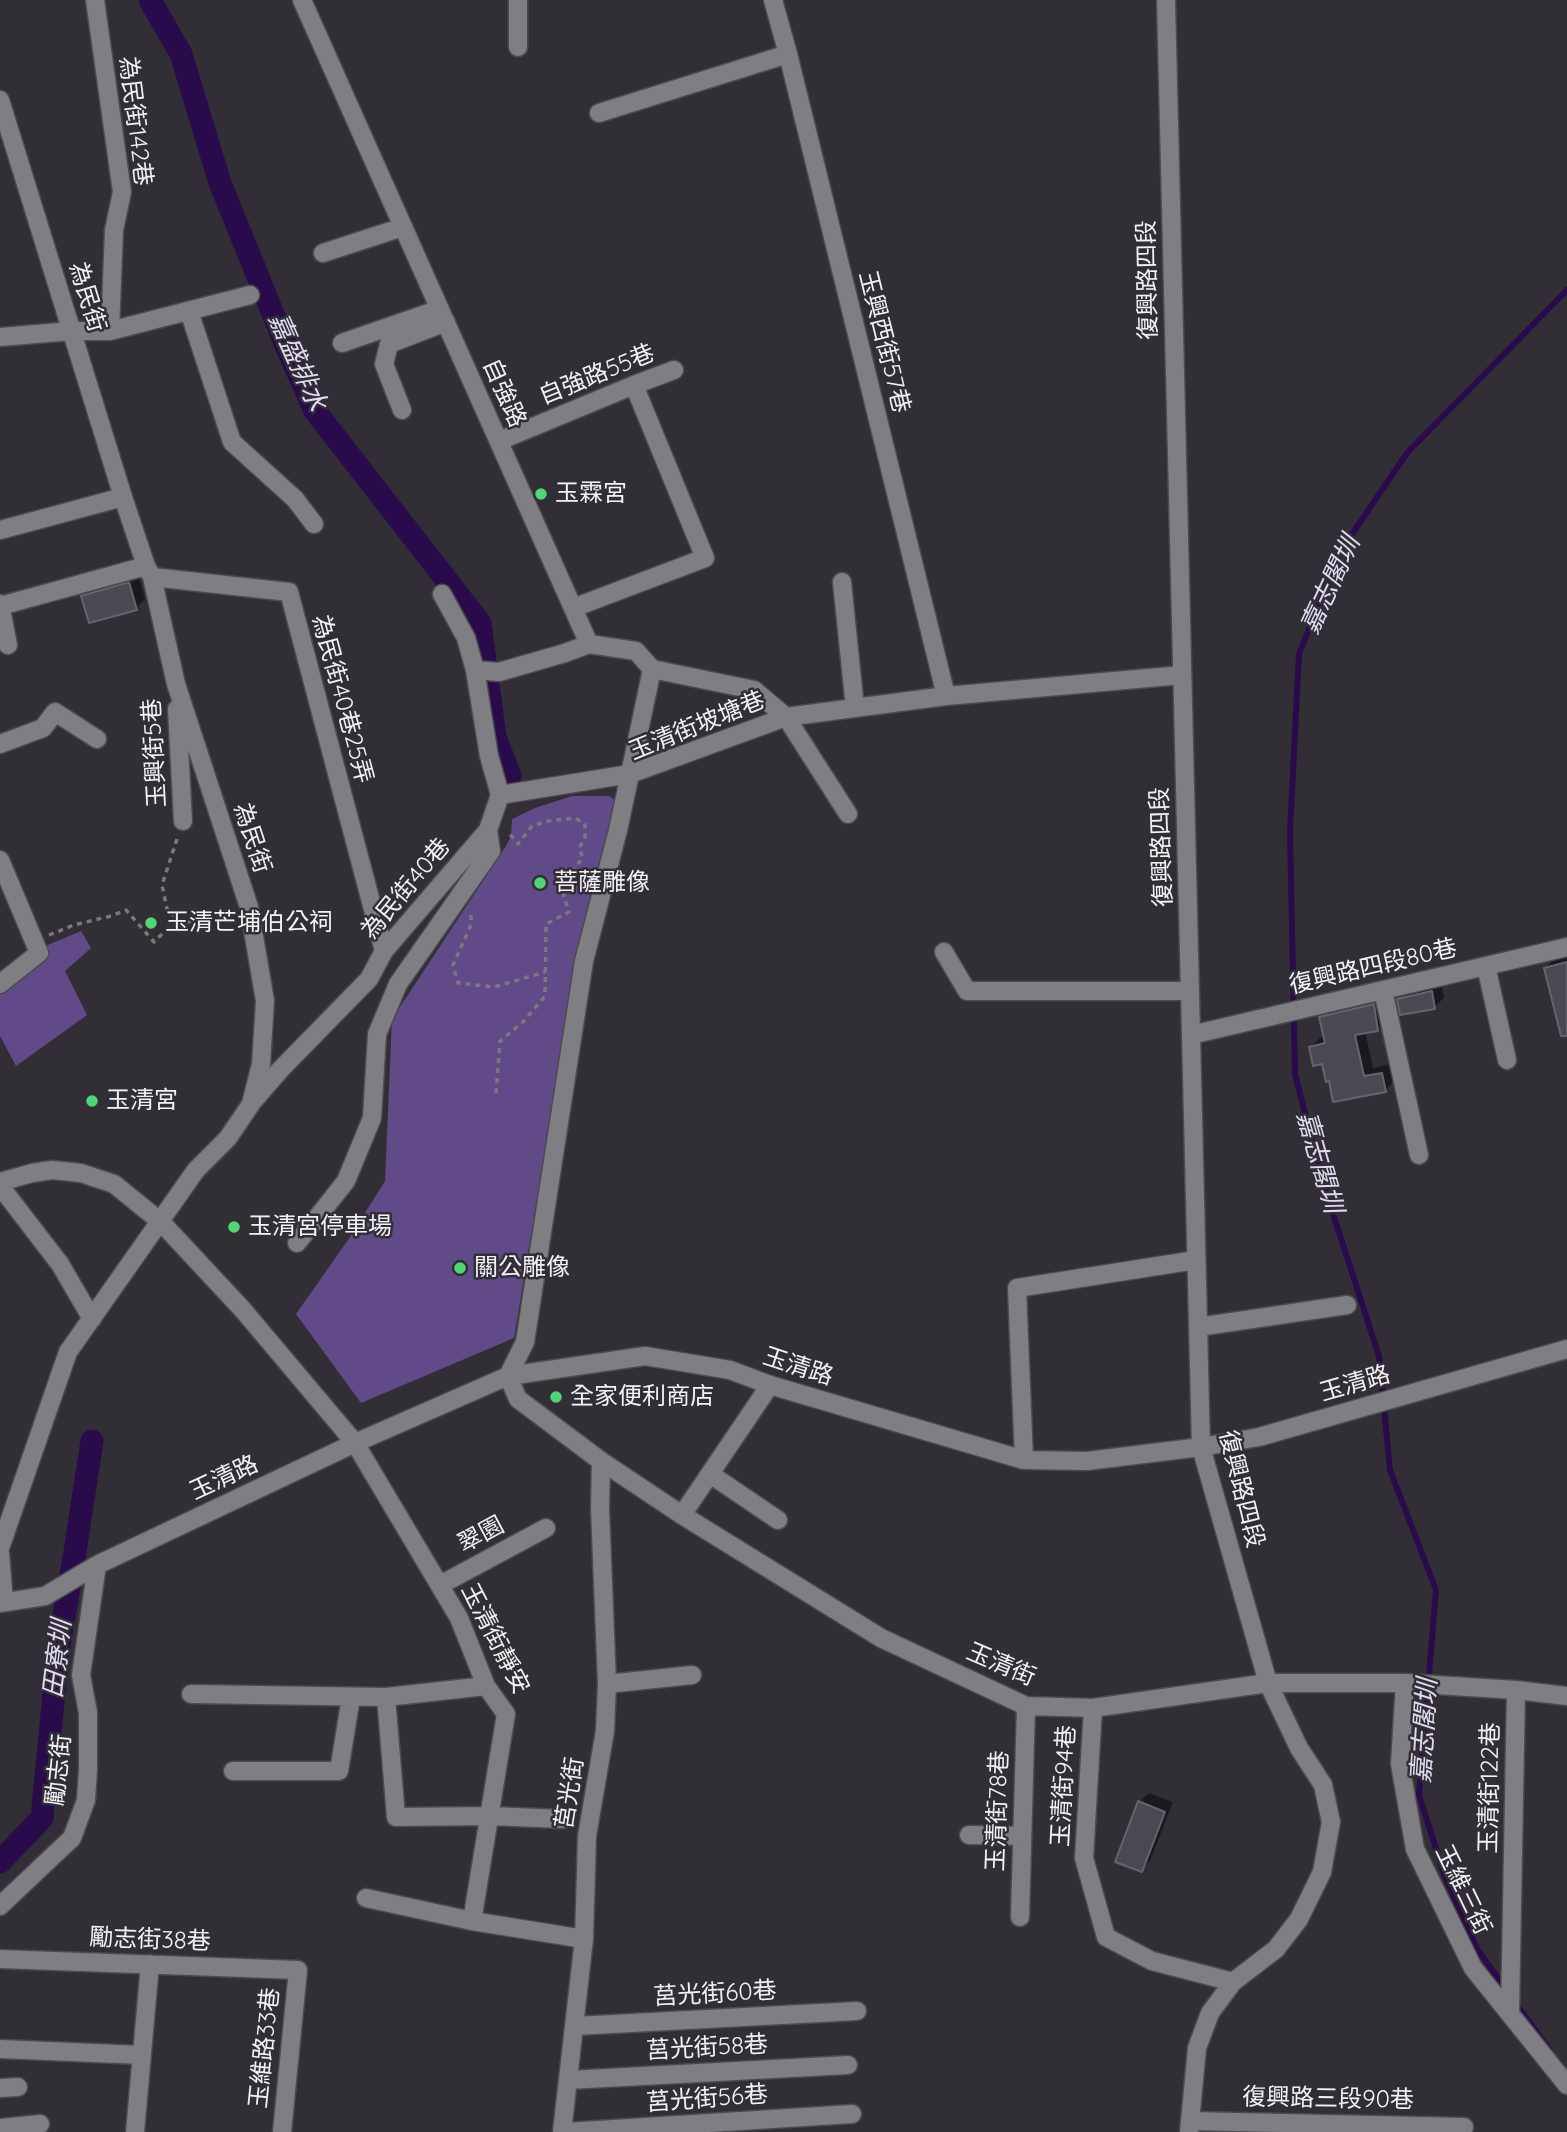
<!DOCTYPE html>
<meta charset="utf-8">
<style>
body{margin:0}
canvas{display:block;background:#312e36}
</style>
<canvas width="1567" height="2132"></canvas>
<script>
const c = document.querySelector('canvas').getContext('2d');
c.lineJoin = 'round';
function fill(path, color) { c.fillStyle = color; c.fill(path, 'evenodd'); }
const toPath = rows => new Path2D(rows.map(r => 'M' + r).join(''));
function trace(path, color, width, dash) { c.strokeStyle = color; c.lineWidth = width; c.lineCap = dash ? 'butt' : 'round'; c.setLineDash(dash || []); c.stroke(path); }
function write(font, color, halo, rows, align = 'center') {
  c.font = font + ' Quicksand,"Noto Sans TC",sans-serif'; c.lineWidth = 5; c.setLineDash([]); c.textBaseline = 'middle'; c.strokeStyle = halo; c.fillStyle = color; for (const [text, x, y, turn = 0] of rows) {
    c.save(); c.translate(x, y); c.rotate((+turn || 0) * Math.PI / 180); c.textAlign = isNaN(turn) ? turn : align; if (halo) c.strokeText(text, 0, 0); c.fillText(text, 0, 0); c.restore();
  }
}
const green = toPath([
 [572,796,609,796,619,803,578,952,514,1338,361,1403,296,1314,348,1240,385,1181,392,1019,506,846,511,836,512,819,535,808],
 [81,931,91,948,65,971,87,1015,16,1066,0,1036,0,979,36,950]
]);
const shadow = toPath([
 [138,574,145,599,136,608,83,596,92,587],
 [1567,952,1567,1036,1563,1037,1545,968,1560,954],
 [1441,982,1444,998,1434,1007,1398,999,1408,990],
 [1383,996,1387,1020,1377,1029,1365,1031,1373,1068,1391,1064,1394,1081,1385,1091,1330,1079,1323,1062,1311,1047,1320,1038,1325,1037,1321,1017,1331,1008],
 [1149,1793,1173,1802,1150,1861,1141,1870,1139,1802]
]);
const stream = toPath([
 [1506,1989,1477,1949,1444,1874,1419,1795,1436,1590,1390,1470,1379,1356,1322,1180,1295,1074,1290,830,1299,654,1340,552,1407,453,1567,290],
 [1514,2001,1551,2052]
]);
const canal = toPath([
 [150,0,181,54,220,183,282,336,315,411,480,623,495,737,510,776],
 [0,1862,42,1818,58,1651,75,1552,92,1441]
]);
const building = toPath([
 [129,582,137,610,89,623,81,596,129,582],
 [1567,962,1567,1036,1561,1036,1544,968,1567,962],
 [1432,991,1435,1009,1400,1015,1397,999,1432,991],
 [1374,1004,1378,1031,1355,1035,1364,1076,1382,1073,1386,1092,1333,1102,1329,1081,1326,1082,1322,1064,1313,1066,1309,1047,1325,1043,1319,1017,1374,1004],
 [1138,1801,1165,1812,1142,1872,1115,1862,1138,1801]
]);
const path = toPath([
 [177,839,162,885,167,909,183,925,192,920,224,918,232,922],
 [471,915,471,925,453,965,458,983,494,987,545,972],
 [49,935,74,925,111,916,126,910,154,942,177,919],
 [496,1093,500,1041,523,1022,545,996,546,924,569,912,560,884,583,858,579,848,585,838,585,824,575,818,548,821,532,826,518,844,508,832]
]);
const minor = toPath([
 [95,0,122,192,114,230,110,331],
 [302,0,589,644],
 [518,0,518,47],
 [773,0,788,54,946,696],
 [1166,0,1201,1447,1268,1683,1299,1748,1323,1785,1331,1822,1322,1872,1299,1919,1276,1949,1233,1982,1210,2013,1197,2048,1189,2132],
 [0,100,123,497,146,566,152,577,176,684,249,907,265,1001,261,1064,251,1104,228,1138,196,1170,68,1352,0,1548],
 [599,113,788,54],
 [323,253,403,227],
 [189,311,232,442,295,499,314,524],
 [0,337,72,331,110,331,250,295],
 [342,343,440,309],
 [402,410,384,364,389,344,446,322],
 [499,441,634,385,674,370],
 [0,530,123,497],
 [152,577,289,592,384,951],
 [842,582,855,708],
 [442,594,466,638,475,670,489,756,500,795],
 [0,604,8,645],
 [0,606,146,566],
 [573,608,705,558,634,385],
 [652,669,754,690,786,717,848,814],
 [475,670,499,672,565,653,589,644],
 [1182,675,946,696,786,717,630,774,618,830,584,961,525,1342,508,1376,518,1399,601,1461,682,1515,881,1638,1026,1706,1093,1708,1268,1683,1405,1683,1516,1690,1567,1696],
 [177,709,183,821],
 [0,744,43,728,55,712,97,739],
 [0,860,39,953,0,984],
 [944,952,967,991,1190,991],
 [1486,966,1507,1060],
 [1383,990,1419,1155],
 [1191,1035,1567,947],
 [253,1101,280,1070,369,979,384,951,488,830,500,795,630,774,652,669,636,651,589,644],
 [0,1182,32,1173,52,1170,81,1173,114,1184,161,1222,243,1310,355,1443,459,1618,486,1686,506,1714,472,1921],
 [0,1186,60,1264,92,1319],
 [297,1243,346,1181,372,1118,377,1034,398,984,491,851,488,830],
 [1198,1327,1347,1305],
 [1024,1460,1017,1288,1196,1260],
 [710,1474,778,1520],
 [682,1515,770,1385],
 [0,1553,4,1602],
 [440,1585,546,1528],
 [0,1603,45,1596,97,1565,355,1443,508,1376,645,1356,730,1370,770,1385,1024,1460,1087,1461,1201,1447,1259,1437,1567,1349],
 [1405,1683,1400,1764,1415,1849,1473,1968,1567,2085],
 [607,1684,692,1675],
 [191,1694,386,1697,486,1686],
 [386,1697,396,1817,490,1816,563,1819],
 [1093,1708,1084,1858,1106,1937,1152,1961,1233,1982],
 [233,1771,339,1771,351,1697],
 [969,1835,1022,1836],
 [366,1898,472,1921,584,1939],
 [0,1906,72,1838,86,1800,88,1769,88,1713,81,1675,97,1565],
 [1020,1917,1026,1706],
 [0,1959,298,1970,282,2132],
 [1510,2014,1516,1690],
 [575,2026,857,2011],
 [0,2049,142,2055],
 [568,2080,848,2065],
 [0,2088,18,2087],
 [1190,2121,1464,2127],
 [0,2128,40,2124],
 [135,2132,150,1964],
 [562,2132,584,1939,587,1836,605,1731,607,1684,600,1508,601,1461],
 [566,2132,852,2114]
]);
const markers = [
 [541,494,7,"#4fd675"],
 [540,883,7,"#4fd675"],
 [151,923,7,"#4fd675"],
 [92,1101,7,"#4fd675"],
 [234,1227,7,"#4fd675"],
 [460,1268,7,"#4fd675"],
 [556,1397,7,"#4fd675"]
];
const streetNames = [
 ["為民街142巷",135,121,83],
 ["復興路四段",1148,280,-91],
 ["為民街",87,297,73],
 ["玉興西街57巷",884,342,76],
 ["自強路55巷",597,375,-22],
 ["自強路",504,393,66],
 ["為民街40巷25弄",342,699,75],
 ["玉清街坡塘巷",697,726,-22],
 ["玉興街5巷",155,753,-93],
 ["為民街",252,838,72],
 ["復興路四段",1162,847,-92],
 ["為民街40巷",406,889,-50],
 ["復興路四段80巷",1373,967,-13],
 ["玉清路",798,1367,18],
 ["玉清路",1355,1384,-16],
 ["玉清路",224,1478,-25],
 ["復興路四段",1241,1489,76],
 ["翠園",481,1535,-28],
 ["玉清街靜安",495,1639,63],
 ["玉清街",1001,1665,23],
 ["勵志街",59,1770,-84],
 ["玉清街94巷",1064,1786,-87],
 ["玉清街122巷",1490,1788,-89],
 ["莒光街",570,1793,-81],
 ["玉清街78巷",998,1811,-88],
 ["玉維三街",1463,1890,64],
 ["勵志街38巷",150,1940,2],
 ["莒光街60巷",715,1994,-3],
 ["玉維路33巷",265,2048,-84],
 ["莒光街58巷",707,2048,-3],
 ["莒光街56巷",707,2099,-4],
 ["復興路三段90巷",1328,2099,1]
];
const poiNames = [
 ["玉霖宮",555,494],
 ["菩薩雕像",554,883],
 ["玉清芒埔伯公祠",165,923],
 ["玉清宮",106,1101],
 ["玉清宮停車場",248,1227],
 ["關公雕像",474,1268],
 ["全家便利商店",570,1397]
];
const waterNames = [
 ["嘉盛排水",297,362,66],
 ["嘉志閣圳",1331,585,-65],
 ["嘉志閣圳",1319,1162,74],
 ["田寮圳",58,1659,-83],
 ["嘉志閣圳",1425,1731,-86]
];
fill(green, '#614a88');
fill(shadow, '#0007');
trace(stream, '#290b4b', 6);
trace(canal, '#290b4b', 23);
fill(building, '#4b4851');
trace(building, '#66636c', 2);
trace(minor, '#4c4951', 21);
trace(path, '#7a777e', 3.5, [5, 5]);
trace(minor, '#7f7e82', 18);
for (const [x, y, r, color] of markers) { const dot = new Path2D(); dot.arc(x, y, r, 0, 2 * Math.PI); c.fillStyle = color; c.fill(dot); trace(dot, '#312e36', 2.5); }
write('24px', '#f2f1f6', '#312e36', streetNames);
write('24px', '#f2f1f6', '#312e36', poiNames, 'left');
write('italic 26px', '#e1dbef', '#312e36', waterNames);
</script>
